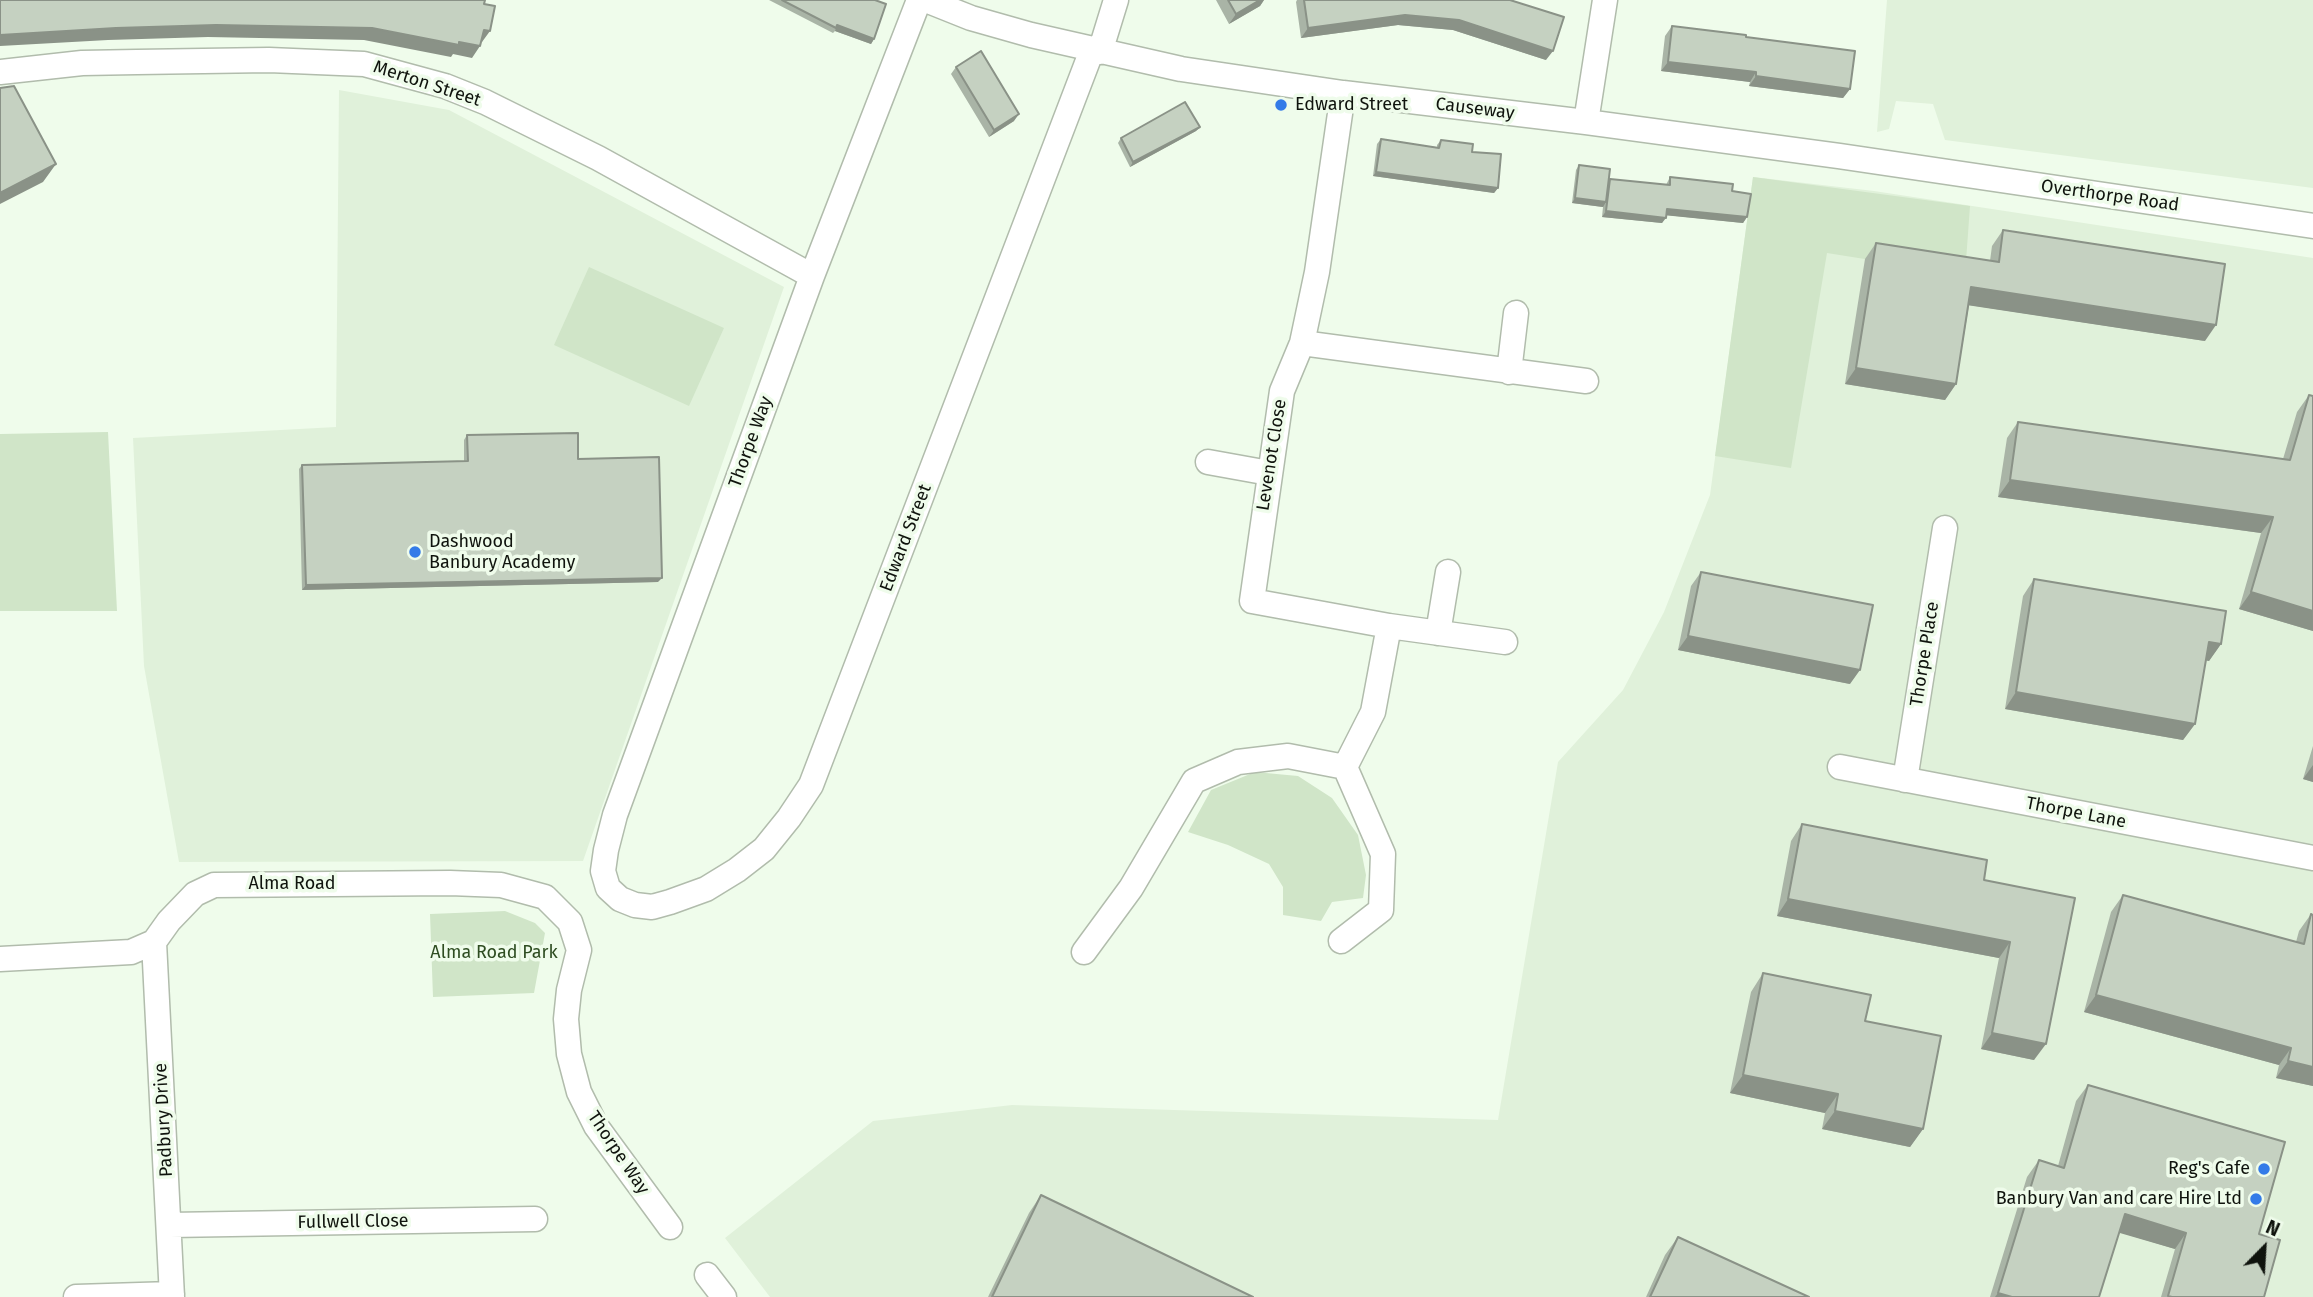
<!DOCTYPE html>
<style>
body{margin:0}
#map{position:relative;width:2313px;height:1297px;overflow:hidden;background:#effceb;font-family:"Fira Sans",sans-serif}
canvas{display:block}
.north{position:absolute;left:2229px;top:1213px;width:70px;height:70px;-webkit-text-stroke:5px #effceb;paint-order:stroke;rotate:24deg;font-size:19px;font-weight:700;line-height:28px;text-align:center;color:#0f130d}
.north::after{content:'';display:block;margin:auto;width:24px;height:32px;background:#0f130d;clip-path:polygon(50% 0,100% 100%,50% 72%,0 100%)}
</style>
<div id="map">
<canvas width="2313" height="1297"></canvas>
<div class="north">N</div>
</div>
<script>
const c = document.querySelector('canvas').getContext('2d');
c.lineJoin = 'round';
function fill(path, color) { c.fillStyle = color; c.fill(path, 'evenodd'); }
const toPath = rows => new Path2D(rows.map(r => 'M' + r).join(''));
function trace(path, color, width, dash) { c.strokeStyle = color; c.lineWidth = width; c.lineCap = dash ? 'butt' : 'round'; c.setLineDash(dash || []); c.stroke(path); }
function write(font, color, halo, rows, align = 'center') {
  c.font = font + ' "Fira Sans",sans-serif'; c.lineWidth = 7; c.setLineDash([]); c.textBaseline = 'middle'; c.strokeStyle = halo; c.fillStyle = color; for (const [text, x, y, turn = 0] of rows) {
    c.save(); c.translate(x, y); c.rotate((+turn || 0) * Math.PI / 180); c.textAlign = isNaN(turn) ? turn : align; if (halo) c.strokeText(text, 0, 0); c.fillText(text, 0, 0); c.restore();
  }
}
const built = toPath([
 [1887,0,2313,0,2313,188,1945,140,1933,104,1896,101,1889,129,1877,132],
 [339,90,449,110,784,287,583,861,179,862,144,666,133,438,336,427],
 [1753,177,1874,191,2313,258,2313,1297,770,1297,725,1238,873,1121,1012,1105,1498,1120,1558,762,1623,690,1664,612,1710,495]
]);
const green = toPath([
 [1753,177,1970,206,1965,275,1827,253,1791,468,1715,456],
 [589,267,724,328,689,406,554,345],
 [108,432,117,611,0,611,0,434],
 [1255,772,1298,776,1332,798,1358,835,1366,875,1363,898,1332,902,1321,921,1283,915,1283,887,1269,864,1228,845,1188,832,1211,790],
 [505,911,535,923,545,933,534,993,433,997,430,914]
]);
const street = toPath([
 [919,0,812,276,615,815,606,850,603,871,608,888,620,899,635,905,652,907,670,902,706,889,737,870,764,849,789,818,811,785,1092,50],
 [926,0,971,18,1031,35,1181,69,1343,93,1586,122,1839,156,2313,226],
 [1100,52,1116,0],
 [0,72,82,63,137,62,269,60,364,64,445,86,485,102,598,158,812,276],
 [1343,93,1317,272,1302,343,1282,391,1252,601,1389,626,1505,642],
 [1586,122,1605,0],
 [1302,343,1586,381],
 [1509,372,1516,313],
 [1208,462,1269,473],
 [1438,633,1448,572],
 [1345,767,1373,712,1389,626],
 [1840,767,2313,858],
 [1905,780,1945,528],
 [154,942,172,1297],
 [1084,952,1131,888,1194,781,1238,762,1288,756,1345,767,1383,854,1381,910,1341,941],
 [0,959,131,952,154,942,169,921,195,894,214,885,450,883,501,885,545,897,570,922,579,950,569,990,566,1019,569,1054,579,1092,596,1126,670,1227],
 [170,1225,535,1219],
 [707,1275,724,1297],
 [76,1297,172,1294]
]);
const wall = toPath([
 [769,0,875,0,874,39,871,44,835,31,833,33],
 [1216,0,1264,0,1260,6,1229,24],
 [1297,0,1510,0,1546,60,1453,30,1398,25,1301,38,1296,2],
 [1672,26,1746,37,1850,89,1843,98,1749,86,1750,82,1661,71,1665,36],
 [956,67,1014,121,989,137,951,74],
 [1200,127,1196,131,1130,167,1118,143,1121,138],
 [1381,139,1437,148,1437,145,1441,140,1472,152,1498,188,1494,193,1373,176,1377,144],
 [1579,165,1609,180,1666,185,1670,177,1732,191,1747,217,1743,223,1666,215,1662,223,1602,217,1603,207,1572,203,1576,170],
 [2003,230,2205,341,1969,305,1956,384,1945,400,1845,384,1865,259,1876,243,1990,261,1992,246],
 [2309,395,2313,631,2239,609,2261,533,1998,497,2007,438,2018,422,2283,459,2297,412],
 [467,435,578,459,658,582,302,590,299,469,302,465,464,461,464,440],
 [1701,572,1850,684,1678,650,1691,586],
 [2034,579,2221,644,2209,661,2206,660,2195,724,2183,740,2005,709,2023,596],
 [2313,746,2313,782,2303,779],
 [1802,824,1984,880,2075,898,2034,1060,1981,1049,1999,958,1777,916,1791,841],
 [2123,895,2296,942,2299,931,2311,914,2313,1086,2276,1078,2279,1065,2084,1012,2111,912],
 [1763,973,1865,1021,1923,1129,1910,1147,1822,1129,1825,1113,1730,1093,1751,992],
 [2088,1085,2259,1234,2264,1297,2161,1297,2175,1249,2119,1232,2099,1297,1990,1297,2027,1177,2039,1160,2058,1166,2076,1101],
 [1041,1195,1253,1297,988,1297,1029,1213],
 [1678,1237,1809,1297,1646,1297,1665,1255]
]);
const shadedWall = toPath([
 [1260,0,1264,0,1260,6,1229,24,1236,14],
 [1405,15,1459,20,1553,51,1546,60,1453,30,1398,25,1301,38,1308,28],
 [216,25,372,28,459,42,480,46,472,58,453,54,451,57,364,40,208,37,108,40,0,46,0,35,116,28],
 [837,25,874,39,871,44,835,31],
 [484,30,490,31,482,42,476,42],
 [1668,62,1756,72,1750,82,1661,71],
 [1756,76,1850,89,1843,98,1749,86],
 [1019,114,1014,121,989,137,994,130],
 [1200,127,1196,131,1130,167,1133,162],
 [56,164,43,182,0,204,0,193],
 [1376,172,1498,188,1494,193,1373,176],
 [1575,198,1606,202,1603,207,1572,203],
 [1667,209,1747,217,1743,223,1663,215],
 [1606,211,1666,218,1662,223,1602,217],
 [1971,287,2216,325,2205,341,1960,304],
 [1856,368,1956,384,1945,400,1845,384],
 [2010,480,2273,517,2261,533,1998,497],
 [662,578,658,582,302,590,306,585],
 [2251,592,2313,611,2313,631,2239,609],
 [1688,636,1860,670,1850,684,1678,650],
 [2209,642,2221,644,2209,661,2198,659],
 [2016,692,2195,724,2183,740,2005,709],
 [2313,765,2313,782,2303,779],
 [1788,899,2010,942,1999,958,1777,916],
 [2096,995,2291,1048,2279,1065,2084,1012],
 [1992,1033,2046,1044,2034,1060,1981,1049],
 [2288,1061,2313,1067,2313,1086,2276,1078],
 [1743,1075,1838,1094,1825,1113,1730,1093],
 [1835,1111,1923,1129,1910,1147,1822,1129],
 [2125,1214,2186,1233,2175,1249,2113,1231],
 [1998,1293,2012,1297,1995,1297]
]);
const building = toPath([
 [0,0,485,0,484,4,495,6,490,31,484,30,480,46,459,42,459,45,372,28,216,25,116,28,0,35,0,0],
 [782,0,875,0,886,4,874,39,837,25,836,28,782,0],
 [1228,0,1260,0,1236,14,1228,0],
 [1304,0,1510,0,1564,17,1553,51,1459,20,1405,15,1308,28,1304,0],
 [1672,26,1746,35,1746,37,1855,51,1850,89,1756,76,1756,72,1668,62,1672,26],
 [981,51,1019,114,994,130,956,67,981,51],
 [14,86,56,164,0,193,0,88,14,86],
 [1185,102,1200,127,1133,162,1121,138,1185,102],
 [1381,139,1439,148,1441,140,1473,144,1472,152,1501,154,1498,188,1376,172,1381,139],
 [1579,165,1610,169,1606,202,1575,198,1579,165],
 [1670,177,1733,184,1732,191,1751,194,1747,217,1667,209,1666,218,1606,211,1610,179,1670,185,1670,177],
 [2003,230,2225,264,2216,325,1971,287,1956,384,1856,368,1876,243,1999,262,2003,230],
 [2309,395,2313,396,2313,611,2251,592,2273,517,2010,480,2018,422,2290,460,2309,395],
 [578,433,578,459,659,457,662,578,306,585,302,465,468,461,467,435,578,433],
 [1701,572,1873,605,1860,670,1688,636,1701,572],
 [2034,579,2226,611,2221,644,2209,642,2195,724,2016,692,2034,579],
 [1802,824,1987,860,1984,880,2075,898,2046,1044,1992,1033,2010,942,1788,899,1802,824],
 [2123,895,2304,944,2311,914,2313,915,2313,1067,2288,1061,2291,1048,2096,995,2123,895],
 [1763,973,1871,995,1865,1021,1941,1036,1923,1129,1835,1111,1838,1094,1743,1075,1763,973],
 [2088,1085,2285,1142,2259,1234,2280,1240,2264,1297,2172,1297,2168,1296,2186,1233,2125,1214,2099,1297,2012,1297,1998,1293,2039,1160,2064,1168,2088,1085],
 [1041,1195,1253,1297,992,1297,1041,1195],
 [1678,1237,1809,1297,1650,1297,1678,1237]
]);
const markers = [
 [1281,105,7,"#347be8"],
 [415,552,7,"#347be8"],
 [2264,1169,7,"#347be8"],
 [2256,1199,7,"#347be8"]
];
const streetNames = [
 ["Merton Street",427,84,18],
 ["Causeway",1475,109,7],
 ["Overthorpe Road",2110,196,8],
 ["Thorpe Way",751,442,-70],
 ["Levenot Close",1272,455,-81],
 ["Edward Street",906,538,-69],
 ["Thorpe Place",1925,654,-81],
 ["Thorpe Lane",2076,813,11],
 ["Alma Road",292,884],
 ["Padbury Drive",164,1120,-93],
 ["Thorpe Way",618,1153,56],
 ["Fullwell Close",353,1222,-1]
];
const poiNames = [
 ["Edward Street",1295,105],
 ["Dashwood",429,542],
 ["Banbury Academy",429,563],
 ["Reg's Cafe",2250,1169,"right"],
 ["Banbury Van and care Hire Ltd",2242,1199,"right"]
];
const parkNames = [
 ["Alma Road Park",494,953]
];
fill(built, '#e0f1da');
fill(green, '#d0e5c8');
trace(street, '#b1bcac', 27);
trace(street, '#fff', 24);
fill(wall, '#a9b4a6');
fill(shadedWall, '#8a9287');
fill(building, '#c5d1c1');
trace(building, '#8a9287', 2);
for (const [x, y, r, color] of markers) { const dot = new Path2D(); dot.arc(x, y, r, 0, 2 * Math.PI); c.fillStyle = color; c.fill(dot); trace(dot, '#effceb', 2.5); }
write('18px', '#0f130d', '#effceb', streetNames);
write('18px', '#0f130d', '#effceb', poiNames, 'left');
write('18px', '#2e4d21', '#effceb', parkNames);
</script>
